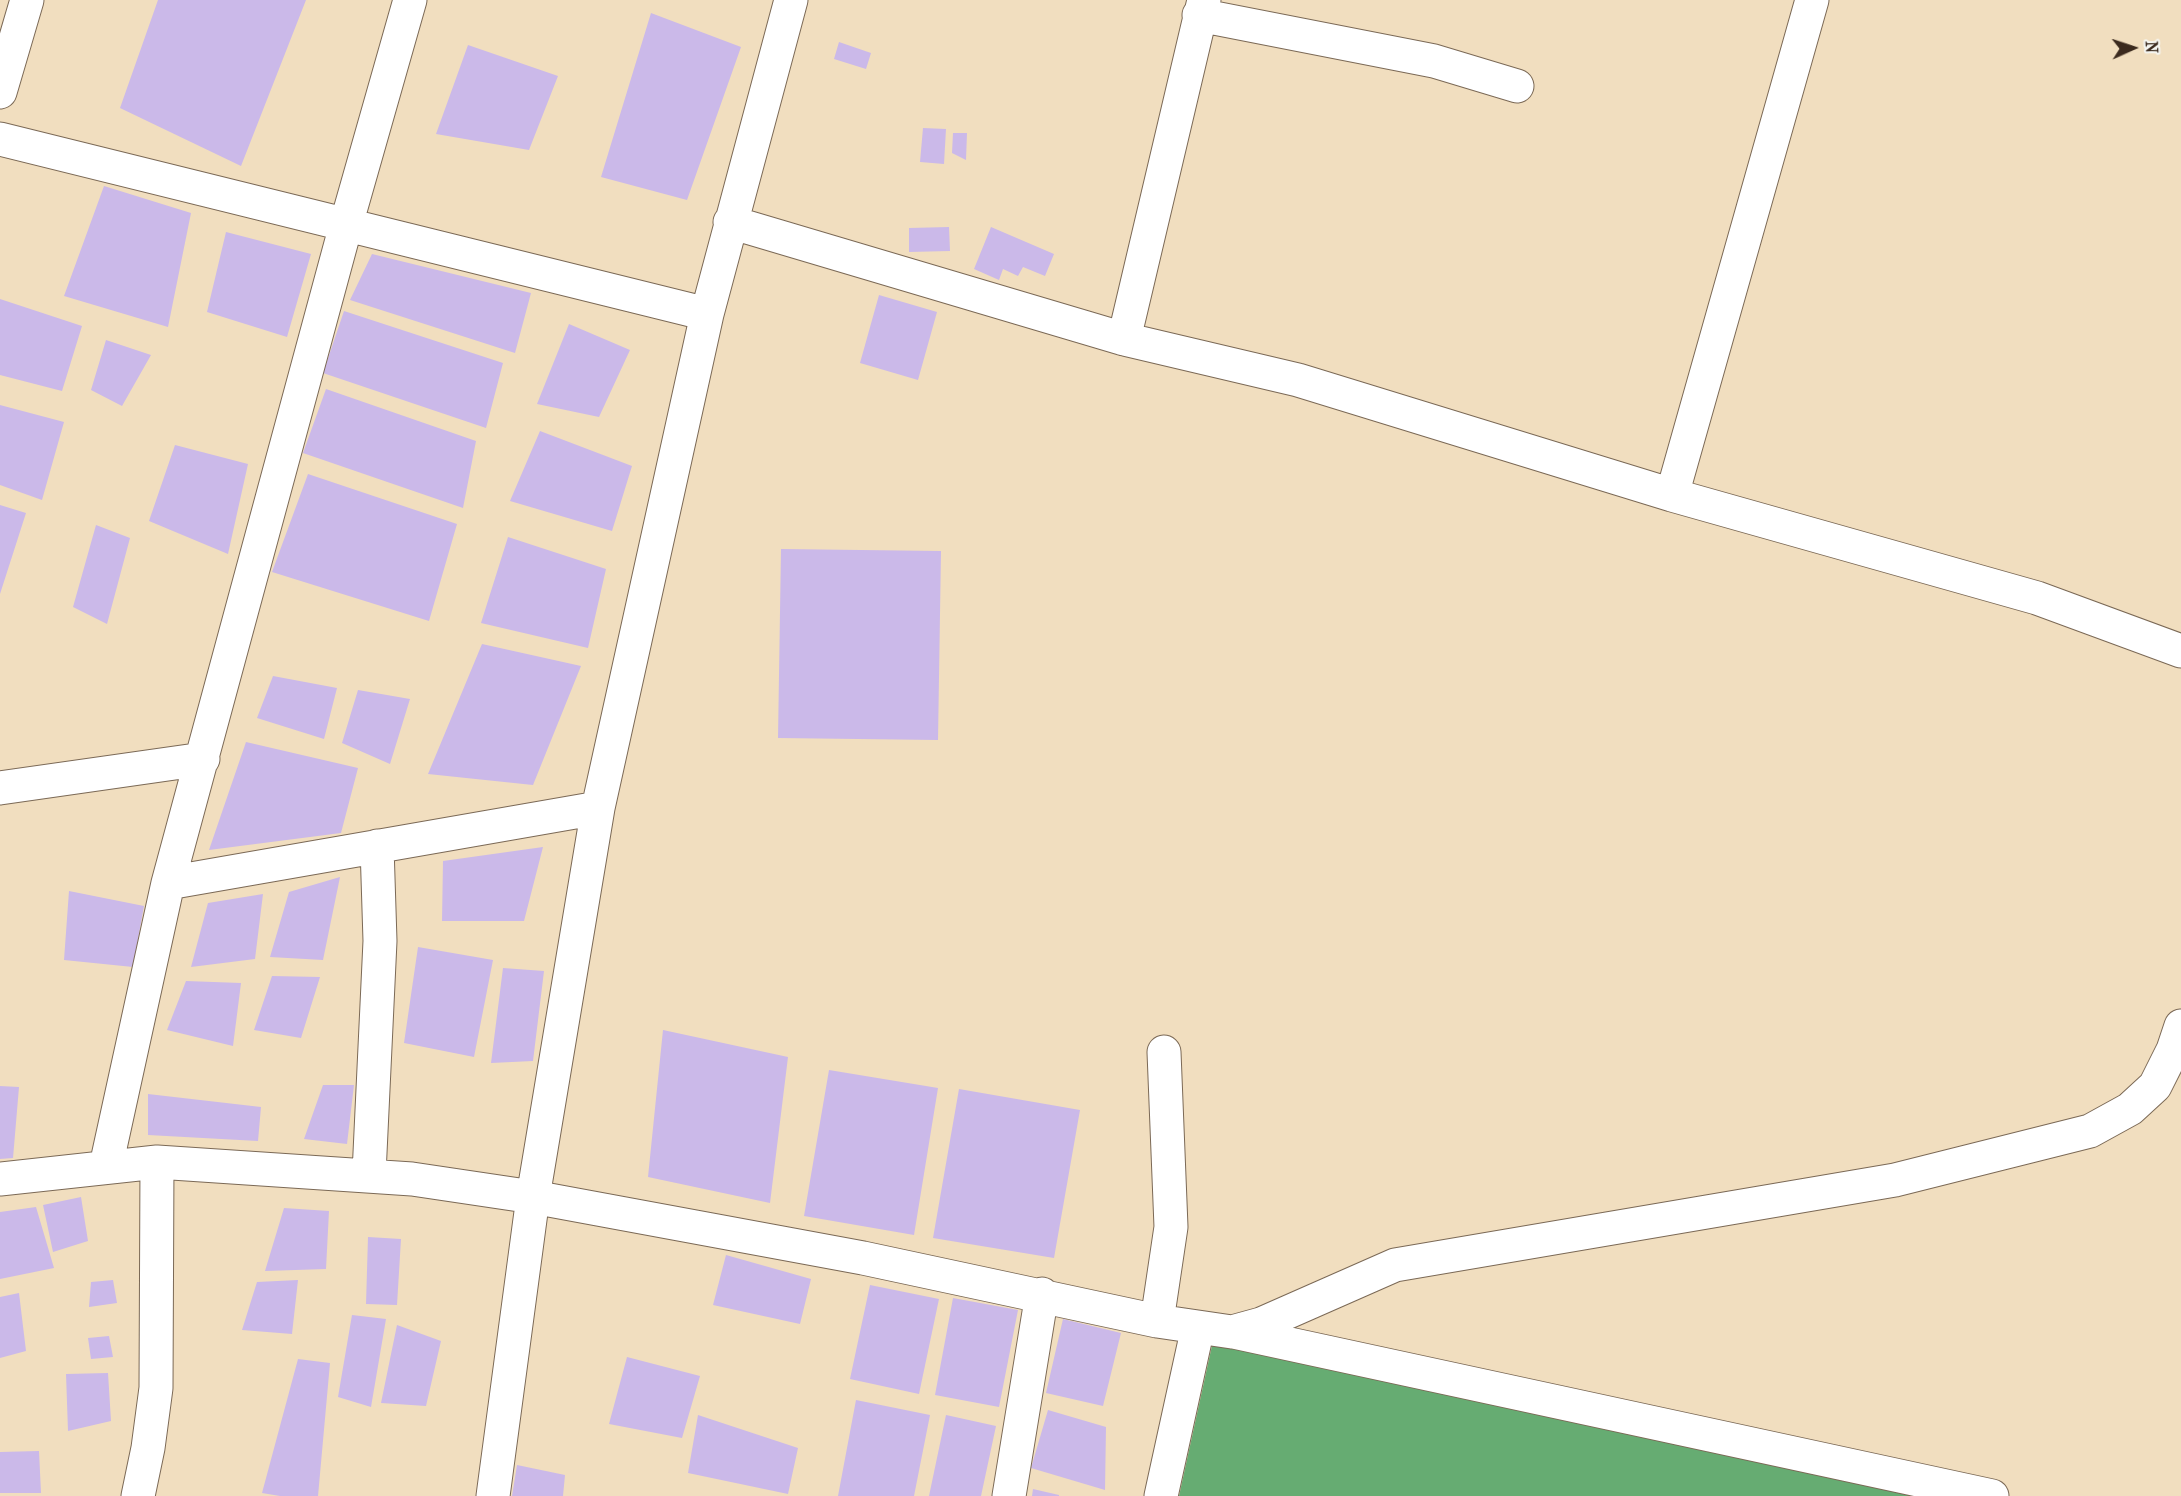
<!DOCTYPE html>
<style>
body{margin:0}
#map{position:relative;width:2181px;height:1496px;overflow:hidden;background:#f1debf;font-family:"IM FELL French Canon",serif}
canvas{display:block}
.north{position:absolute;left:2103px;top:18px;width:60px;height:60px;-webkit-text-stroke:4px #f6f6f2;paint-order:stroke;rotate:87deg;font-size:16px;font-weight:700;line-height:24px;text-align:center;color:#3b2a1e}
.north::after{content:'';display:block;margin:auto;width:21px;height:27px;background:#3b2a1e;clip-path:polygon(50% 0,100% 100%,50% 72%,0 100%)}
</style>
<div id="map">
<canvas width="2181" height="1496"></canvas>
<div class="north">N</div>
</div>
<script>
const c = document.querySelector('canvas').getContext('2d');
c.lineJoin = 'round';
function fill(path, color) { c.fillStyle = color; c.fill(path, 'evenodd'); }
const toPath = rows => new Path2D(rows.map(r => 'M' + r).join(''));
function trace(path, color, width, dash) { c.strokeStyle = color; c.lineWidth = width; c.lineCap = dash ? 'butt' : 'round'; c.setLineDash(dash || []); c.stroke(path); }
const forest = toPath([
 [1213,1341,1984,1496,1179,1496]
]);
const building = toPath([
 [158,0,306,0,241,166,120,108],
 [651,13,741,47,687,200,601,177],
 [839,42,871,53,866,69,834,59],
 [468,45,558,76,529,150,436,134],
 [923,128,946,129,944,164,920,162],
 [953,133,967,133,966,160,952,153],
 [104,186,191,213,168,327,64,296],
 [949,227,950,251,909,252,909,228],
 [991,227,1054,254,1045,276,1023,267,1018,276,1003,269,999,280,974,269],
 [226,232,311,254,287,337,207,312],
 [372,254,531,293,515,353,350,300],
 [879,295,937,312,918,380,860,363],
 [0,299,82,326,62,391,0,375],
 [344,311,503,363,486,428,323,373],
 [569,324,630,350,599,417,537,404],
 [106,340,151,355,122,406,91,390],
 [326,389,476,441,463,508,303,453],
 [0,405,64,422,42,500,0,485],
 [540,431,632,466,612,531,510,501],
 [175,445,248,464,228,554,149,521],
 [308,474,457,524,429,621,272,572],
 [0,505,26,513,0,594],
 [96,525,130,538,107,624,73,607],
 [508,537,606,569,588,648,481,623],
 [781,549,941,551,938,740,778,738],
 [482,644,581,666,533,785,428,774],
 [273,676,337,688,324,739,257,718],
 [358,690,410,699,390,764,342,743],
 [246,742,358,768,341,833,209,850],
 [543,847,524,921,442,921,443,861],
 [340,877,323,960,270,957,289,892],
 [69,891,144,906,133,967,64,960],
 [263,894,255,959,191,967,208,903],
 [418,947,493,960,474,1057,404,1043],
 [503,968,544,971,533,1061,491,1063],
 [272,976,320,977,301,1038,254,1030],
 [186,981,241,983,233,1046,167,1030],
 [663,1030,788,1057,770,1203,648,1177],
 [829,1070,938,1088,914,1235,804,1216],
 [323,1085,354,1085,347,1144,304,1139],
 [0,1086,19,1087,13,1158,0,1159],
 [959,1089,1080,1110,1054,1258,933,1238],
 [148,1094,261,1107,258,1141,148,1135],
 [81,1197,88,1241,53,1252,43,1205],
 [36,1207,54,1268,0,1279,0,1212],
 [284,1208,329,1211,326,1269,265,1271],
 [368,1237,401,1239,397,1305,366,1304],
 [726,1255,811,1279,800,1324,713,1305],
 [113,1280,117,1303,89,1307,91,1282],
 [298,1280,292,1334,242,1330,257,1282],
 [870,1285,939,1299,919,1394,850,1379],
 [19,1293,26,1351,0,1358,0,1297],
 [953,1298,1018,1310,999,1407,935,1395],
 [352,1315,386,1319,371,1407,338,1397],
 [1063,1319,1121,1333,1103,1406,1046,1393],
 [397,1325,441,1341,426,1406,381,1403],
 [109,1336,113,1357,91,1359,88,1338],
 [627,1357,700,1376,682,1438,609,1424],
 [298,1359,330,1363,318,1496,280,1496,262,1493],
 [108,1373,111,1421,68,1431,66,1374],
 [856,1400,930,1415,914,1496,838,1496],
 [1048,1410,1106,1427,1105,1490,1031,1468],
 [698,1415,798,1448,788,1494,688,1473],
 [946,1415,996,1426,981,1496,929,1496],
 [39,1451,41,1493,0,1493,0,1452],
 [517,1465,565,1475,563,1496,512,1496],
 [1033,1489,1059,1495,1059,1496,1032,1496]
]);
const minor = toPath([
 [1199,15,1434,61,1517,86],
 [0,92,27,0],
 [0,139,707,314],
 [730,222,1124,339,1298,380,1672,495,2037,598,2181,651],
 [1124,339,1204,0],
 [1672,495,1812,0],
 [0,788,203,759],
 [168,883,598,808],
 [106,1166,168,883,346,225,410,0],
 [369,1174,380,941,377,846],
 [0,1179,157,1162,412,1179,533,1197,863,1258,1157,1321,1232,1332,1261,1324,1395,1265,1895,1180,2090,1131,2130,1109,2155,1086,2173,1050,2181,1026],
 [1157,1321,1171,1227,1164,1052],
 [1234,1332,1992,1496],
 [138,1496,148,1448,156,1388,157,1162],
 [493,1496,533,1197,598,808,707,314,791,0],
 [1009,1496,1042,1294],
 [1161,1496,1198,1327]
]);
fill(forest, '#66ac72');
fill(building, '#cbb9e9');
trace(minor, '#7b6956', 35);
trace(minor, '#fff', 33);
</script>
